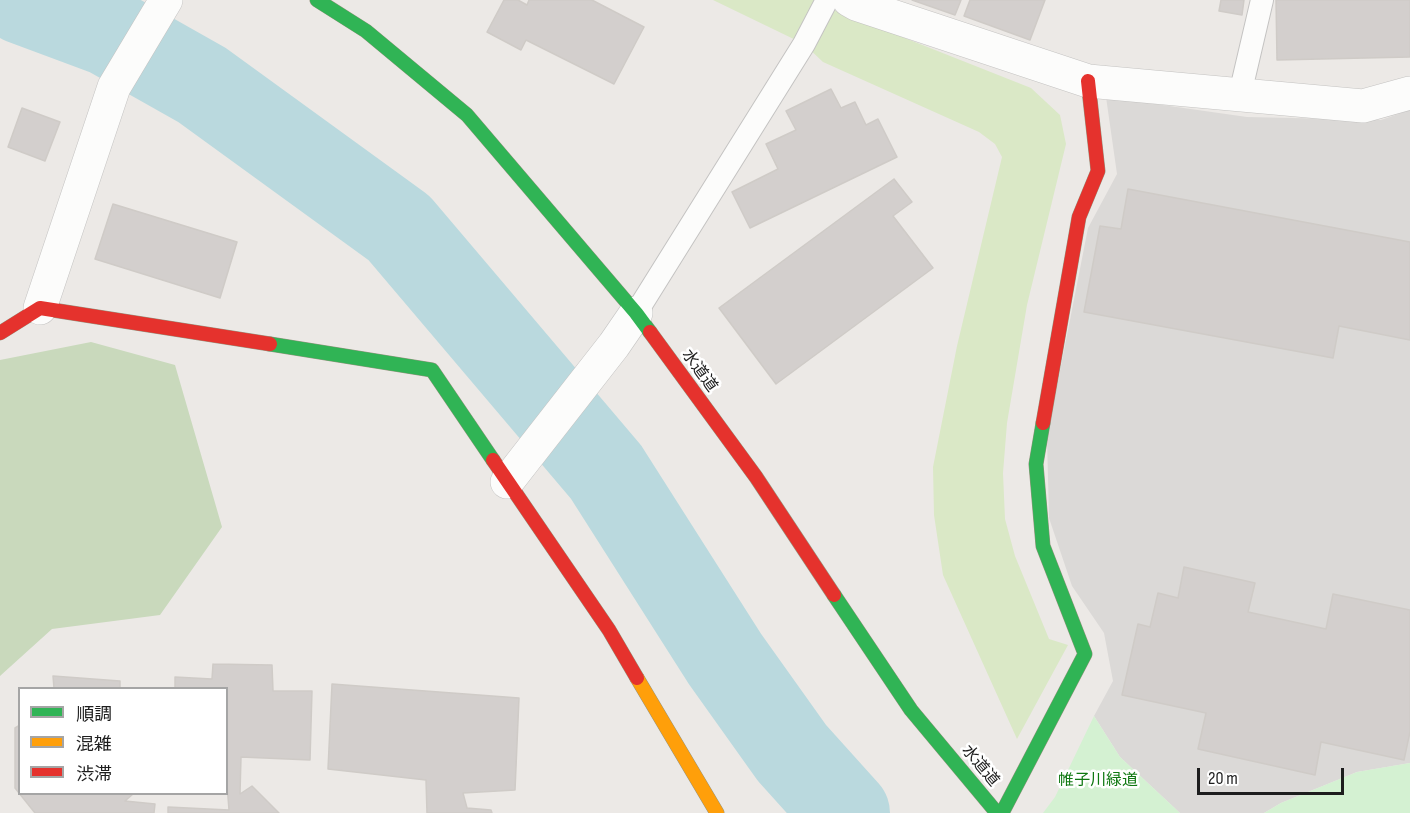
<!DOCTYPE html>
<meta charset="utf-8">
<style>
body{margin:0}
#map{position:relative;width:1410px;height:813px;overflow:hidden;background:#ece9e6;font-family:"Sofia Sans Condensed","Noto Sans JP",sans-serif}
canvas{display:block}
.legend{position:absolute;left:18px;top:687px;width:210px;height:108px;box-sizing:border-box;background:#fff;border:2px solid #a5a5a5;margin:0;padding:8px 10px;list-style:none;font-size:18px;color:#1d1d1d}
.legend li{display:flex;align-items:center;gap:12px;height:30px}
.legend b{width:30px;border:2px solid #a5a5a5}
.scale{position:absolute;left:1197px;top:768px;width:147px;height:27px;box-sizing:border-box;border:3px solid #1d1d1d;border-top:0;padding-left:8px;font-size:18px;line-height:21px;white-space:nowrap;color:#1d1d1d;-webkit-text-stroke:4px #fff;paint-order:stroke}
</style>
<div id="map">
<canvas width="1410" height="813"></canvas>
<ul class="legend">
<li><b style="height:8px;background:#30b455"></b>順調</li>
<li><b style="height:8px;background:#ff9f0a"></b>混雑</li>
<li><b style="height:8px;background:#e5322d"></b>渋滞</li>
</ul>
<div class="scale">20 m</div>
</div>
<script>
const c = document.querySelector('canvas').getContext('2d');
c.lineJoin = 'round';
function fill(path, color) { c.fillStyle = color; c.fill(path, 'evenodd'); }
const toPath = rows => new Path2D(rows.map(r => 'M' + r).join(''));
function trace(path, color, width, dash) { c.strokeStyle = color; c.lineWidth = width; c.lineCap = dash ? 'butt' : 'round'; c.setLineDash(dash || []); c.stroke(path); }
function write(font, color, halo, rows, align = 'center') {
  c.font = font + ' "Sofia Sans Condensed","Noto Sans JP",sans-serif'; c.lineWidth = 5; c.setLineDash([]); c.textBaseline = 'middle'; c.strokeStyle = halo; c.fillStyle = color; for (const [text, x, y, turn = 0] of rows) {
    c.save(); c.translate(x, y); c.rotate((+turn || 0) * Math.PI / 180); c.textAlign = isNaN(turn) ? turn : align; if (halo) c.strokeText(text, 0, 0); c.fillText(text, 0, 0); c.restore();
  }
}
const residential = toPath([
 [1106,97,1247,117,1381,120,1410,110,1410,763,1357,772,1281,803,1264,813,1180,813,1120,757,1094,716,1113,681,1104,633,1072,586,1049,518,1047,437,1088,228,1117,174]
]);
const grass = toPath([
 [713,0,815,0,824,6,1031,88,1060,115,1066,144,1027,305,1007,423,1003,473,1005,519,1015,556,1049,639,1068,645,1017,739,943,575,934,515,933,467,957,346,1002,157,995,144,979,132,823,62,804,44]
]);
const forest = toPath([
 [91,342,175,365,222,527,160,615,52,629,0,676,0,360]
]);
const park = toPath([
 [1094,716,1120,757,1180,813,1043,813,1055,797],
 [1410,763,1410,813,1264,813,1281,803,1357,772]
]);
const river = toPath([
 [22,0,108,32,202,85,399,228,606,472,725,659,792,753,846,813]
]);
const building = toPath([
 [504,0,518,0,527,5,529,0,592,0,644,27,614,84,526,40,521,50,487,32,504,0],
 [912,0,961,0,955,15,912,0],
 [970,0,1045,0,1030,40,964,16,970,0],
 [1221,0,1244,0,1242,15,1219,11,1221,0],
 [1276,0,1410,0,1410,57,1277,60,1276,0],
 [831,89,841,108,855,102,866,125,878,119,897,157,750,228,732,192,778,169,766,144,796,130,786,111,831,89],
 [22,108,60,122,45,161,8,147,22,108],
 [894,179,912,202,893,216,933,268,776,384,719,308,894,179],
 [1128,189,1410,242,1410,340,1339,326,1333,358,1084,312,1100,226,1121,229,1128,189],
 [113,204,237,242,220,298,95,259,113,204],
 [1184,567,1255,583,1248,612,1326,629,1333,594,1410,610,1410,732,1404,760,1321,742,1315,775,1198,749,1206,713,1122,695,1138,624,1150,627,1158,593,1178,598,1184,567],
 [213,664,272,665,273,691,312,691,310,760,241,757,240,794,252,786,279,813,168,813,168,807,229,810,226,771,226,688,175,688,175,677,212,679,213,664],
 [53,676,120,681,120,688,54,688,53,676],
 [332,684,519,698,515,790,463,793,467,808,491,810,492,813,427,813,426,780,328,769,332,684],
 [20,725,20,794,133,794,125,801,155,804,154,813,35,813,15,788,15,728,20,725]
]);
const lane = toPath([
 [1240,94,1262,0],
 [636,313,804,44,827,0]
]);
const street = toPath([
 [849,0,856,4,1088,81,1363,106,1410,93],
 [40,308,114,87,166,0],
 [507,482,614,345,636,313]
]);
const fast = toPath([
 [317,0,366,31,467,115,636,313,650,332],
 [270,344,432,370,493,460],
 [834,595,911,710,997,813],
 [1002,813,1085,654,1043,546,1036,464,1043,423]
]);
const slow = toPath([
 [637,678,717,813]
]);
const jam = toPath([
 [650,332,756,477,834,595],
 [0,333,40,308,270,344],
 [1043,423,1079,217,1098,171,1088,81],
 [493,460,609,630,637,678]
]);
const streetNames = [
 ["水道道",699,371,54],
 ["水道道",980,766,50]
];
const parkNames = [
 ["帷子川緑道",1098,781]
];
fill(residential, '#dbd9d7');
fill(grass, '#dae8c6');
fill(forest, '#c9d9bc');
fill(park, '#d4f1d2');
trace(river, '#bad9de', 88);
fill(building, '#d3cfcd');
trace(building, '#cfcbc7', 1.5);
trace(lane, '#c4c3c2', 24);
trace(street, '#c4c3c2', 34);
trace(fast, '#95947f', 15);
trace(slow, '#95947f', 15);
trace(jam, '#95947f', 15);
trace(lane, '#fcfcfb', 22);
trace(street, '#fcfcfb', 33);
trace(fast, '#30b455', 14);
trace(slow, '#ff9f0a', 14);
trace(jam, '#e5322d', 14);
write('16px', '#1d1d1d', '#fff', streetNames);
write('16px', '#0f7811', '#fff', parkNames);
</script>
